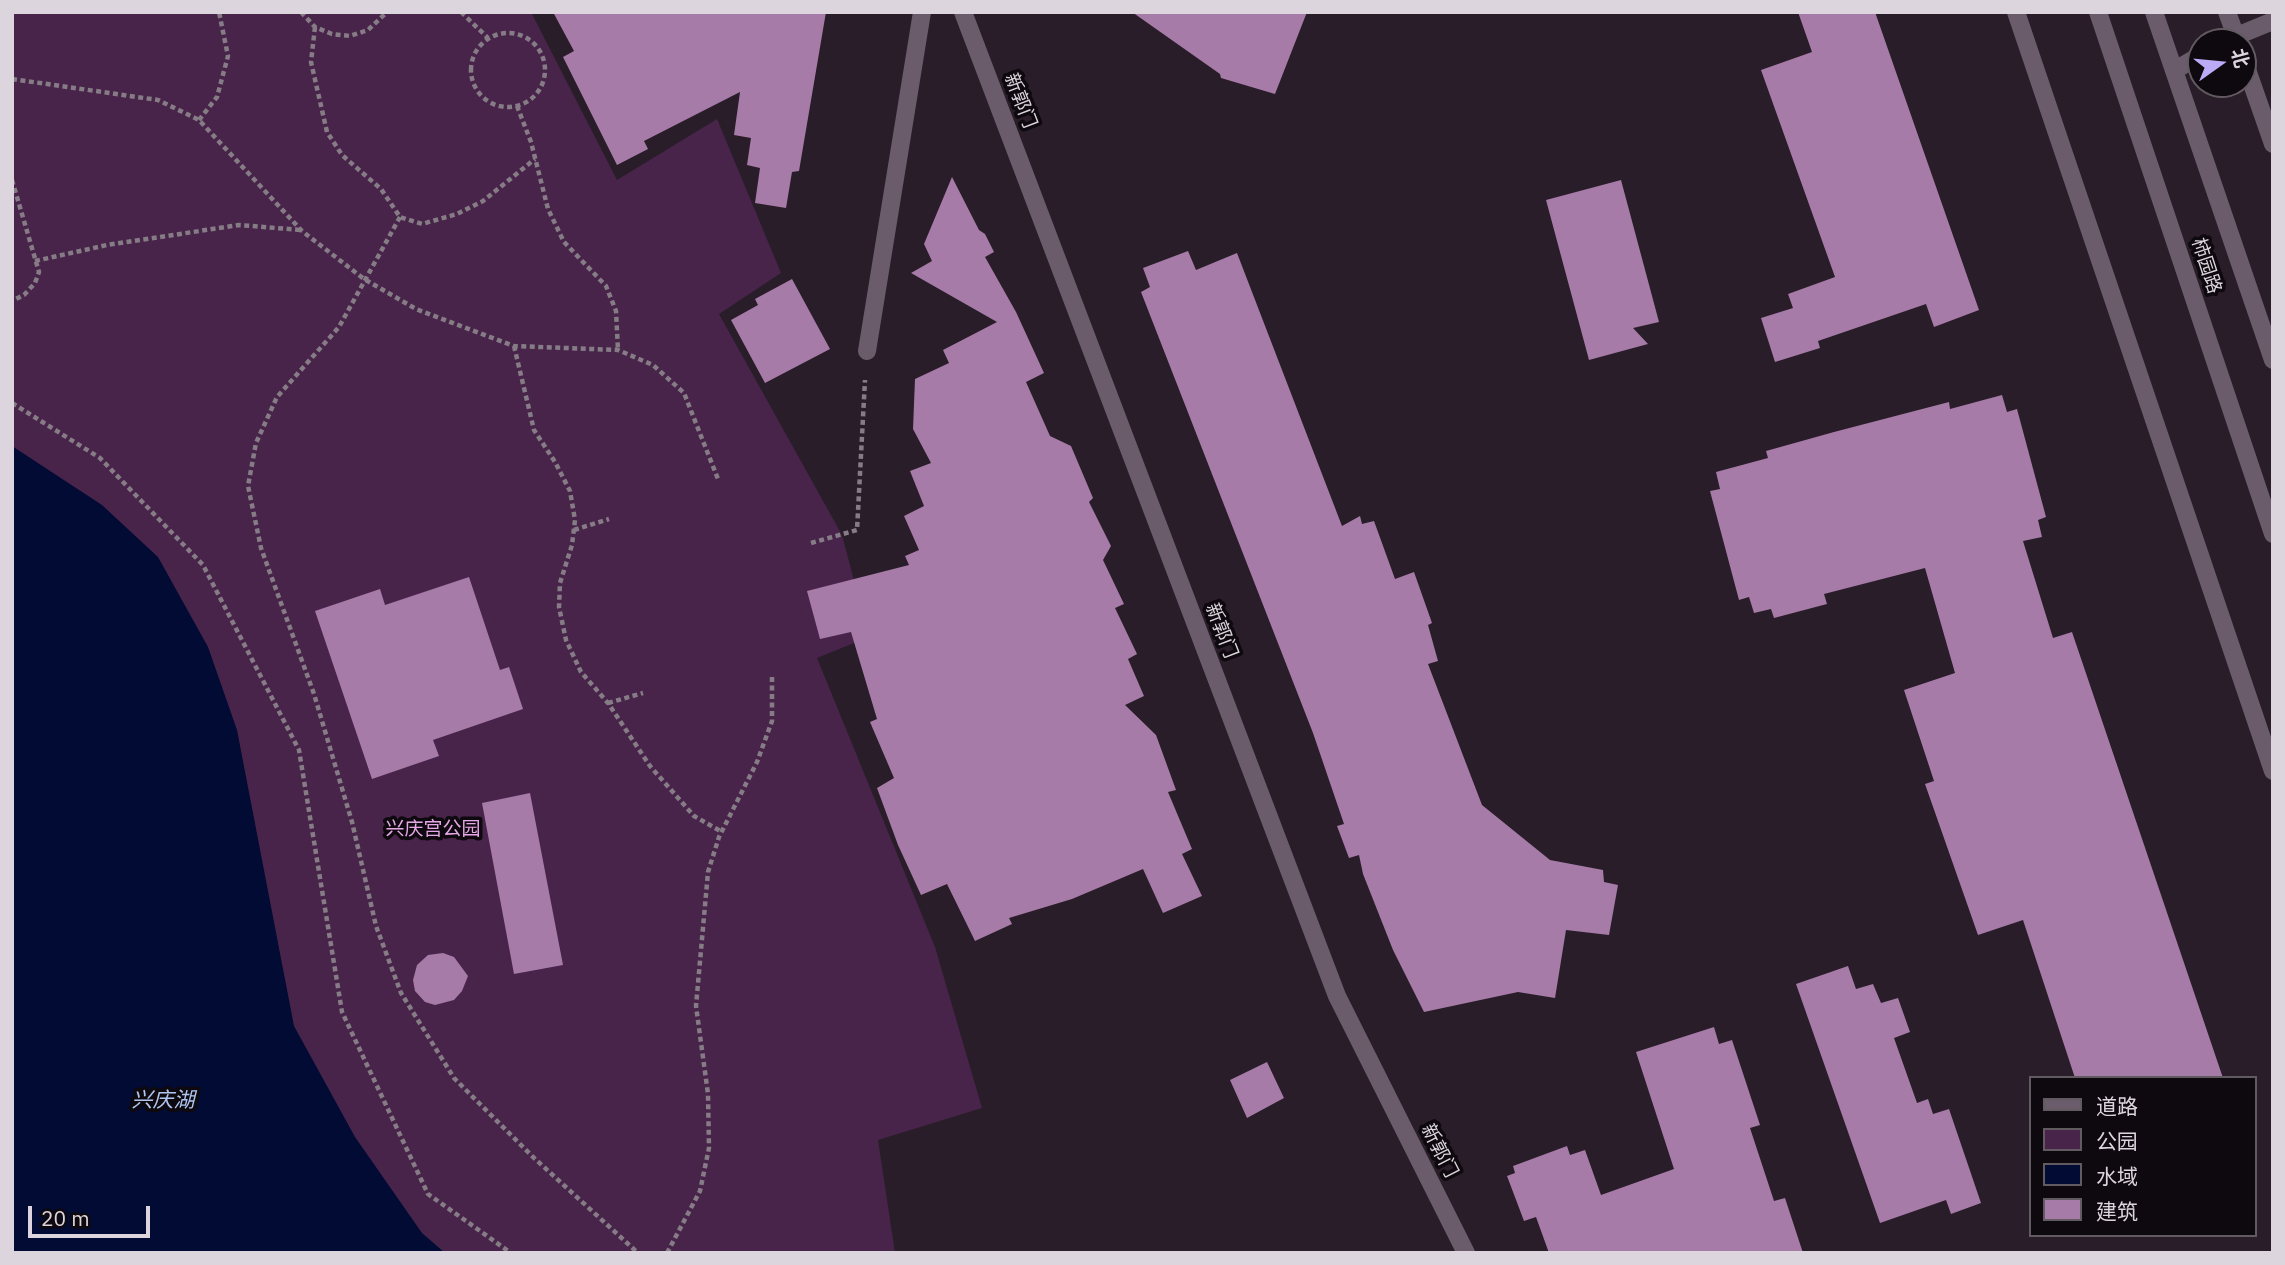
<!DOCTYPE html>
<meta charset="utf-8">
<style>
body{margin:0}
#map{position:relative;width:2285px;height:1265px;overflow:hidden;background:#291d29;font-family:"IBM Plex Sans","Noto Sans SC",sans-serif}
canvas{display:block}
.frame{position:absolute;inset:0;border:14px solid #ddd5dd;pointer-events:none}
.legend{position:absolute;left:2029px;top:1076px;width:228px;height:161px;box-sizing:border-box;background:#0e090e;border:2px solid #615b61;margin:0;padding:9px 12px;list-style:none;font-size:21px;color:#ddd5dd}
.legend li{display:flex;align-items:center;gap:14px;height:35px}
.legend b{width:35px;border:2px solid #615b61}
.north{position:absolute;left:2187px;top:28px;width:70px;height:70px;box-sizing:border-box;background:#0e090e;border:2px solid #615b61;border-radius:50%;rotate:75deg;font-size:19px;font-weight:700;line-height:28px;text-align:center;color:#ddd5dd}
.north::after{content:'';display:block;margin:auto;width:24px;height:32px;background:#bbaaf6;clip-path:polygon(50% 0,100% 100%,50% 72%,0 100%)}
.scale{position:absolute;left:28px;top:1206px;width:122px;height:32px;box-sizing:border-box;border:4px solid #ddd5dd;border-top:0;padding-left:9px;font-size:21px;line-height:24px;white-space:nowrap;color:#ddd5dd;-webkit-text-stroke:5px #0e090e;paint-order:stroke}
</style>
<div id="map">
<canvas width="2285" height="1265"></canvas>
<div class="frame"></div>
<ul class="legend">
<li><b style="height:9px;background:#6a5c6a"></b>道路</li>
<li><b style="height:19px;background:#48244a"></b>公园</li>
<li><b style="height:19px;background:#010b33"></b>水域</li>
<li><b style="height:19px;background:#a77ba7"></b>建筑</li>
</ul>
<div class="north">北</div>
<div class="scale">20 m</div>
</div>
<script>
const c = document.querySelector('canvas').getContext('2d');
c.lineJoin = 'round';
function fill(path, color) { c.fillStyle = color; c.fill(path, 'evenodd'); }
const toPath = rows => new Path2D(rows.map(r => 'M' + r).join(''));
function trace(path, color, width, dash) { c.strokeStyle = color; c.lineWidth = width; c.lineCap = dash ? 'butt' : 'round'; c.setLineDash(dash || []); c.stroke(path); }
function write(font, color, halo, rows, align = 'center') {
  c.font = font + ' "IBM Plex Sans","Noto Sans SC",sans-serif'; c.lineWidth = 7; c.setLineDash([]); c.textBaseline = 'middle'; c.strokeStyle = halo; c.fillStyle = color; for (const [text, x, y, turn = 0] of rows) {
    c.save(); c.translate(x, y); c.rotate((+turn || 0) * Math.PI / 180); c.textAlign = isNaN(turn) ? turn : align; if (halo) c.strokeText(text, 0, 0); c.fillText(text, 0, 0); c.restore();
  }
}
const green = toPath([
 [12,12,531,12,617,180,717,119,781,273,719,314,842,535,869,637,817,658,935,947,982,1108,878,1140,895,1253,12,1253]
]);
const water = toPath([
 [12,446,102,505,158,557,208,647,237,730,294,1026,355,1137,422,1233,445,1253,12,1253]
]);
const building = toPath([
 [553,12,826,12,799,171,792,172,786,208,755,203,760,168,747,165,751,138,734,135,740,92,644,141,648,149,617,165,563,57,574,51],
 [1132,12,1307,12,1275,94,1221,78,1220,74],
 [1798,12,1875,12,1979,310,1934,327,1926,304,1818,341,1820,348,1775,362,1761,318,1793,308,1788,294,1835,277,1761,70,1812,52],
 [952,177,979,230,985,234,994,252,985,257,1016,312,1044,373,1026,382,1050,436,1071,446,1093,498,1089,502,1111,546,1103,560,1124,604,1115,608,1137,654,1128,659,1144,696,1125,705,1156,735,1176,790,1168,792,1192,849,1182,854,1202,896,1163,913,1143,869,1072,899,1009,918,1012,924,975,941,947,884,921,895,898,845,877,788,894,778,870,722,877,719,851,632,820,639,807,591,909,565,905,556,919,550,904,516,924,506,910,471,931,463,913,429,915,379,949,363,943,350,997,322,911,273,932,261,924,244],
 [1621,180,1659,322,1633,328,1648,344,1589,360,1546,200],
 [1188,251,1196,270,1237,253,1342,526,1360,516,1362,524,1374,521,1395,579,1414,572,1432,623,1428,625,1438,661,1428,664,1482,805,1550,860,1603,870,1604,882,1618,885,1609,935,1566,930,1555,998,1518,992,1424,1012,1393,950,1363,874,1359,855,1349,858,1337,826,1344,824,1313,733,1141,292,1150,287,1143,268],
 [792,279,830,349,765,383,731,320,758,305,755,299],
 [2002,395,2007,412,2017,409,2046,517,2038,520,2042,537,2023,541,2053,638,2072,632,2223,1078,2075,1078,2023,920,1978,935,1925,784,1934,781,1904,690,1955,673,1925,568,1824,594,1827,604,1774,618,1771,609,1754,613,1749,597,1739,600,1710,491,1720,489,1716,472,1768,458,1766,451,1834,432,1949,402,1950,409],
 [469,577,500,670,509,667,523,709,433,740,439,756,372,779,315,611,380,589,385,605],
 [530,793,563,965,514,974,482,803],
 [443,953,454,957,468,976,462,991,454,1000,435,1005,425,1002,415,991,413,980,417,965,428,955],
 [1848,966,1856,989,1873,984,1881,1003,1898,998,1910,1032,1894,1038,1917,1103,1928,1099,1933,1114,1949,1109,1981,1203,1951,1214,1946,1200,1880,1223,1796,984],
 [1714,1027,1719,1044,1732,1040,1760,1125,1750,1128,1774,1201,1785,1198,1803,1253,1549,1253,1536,1217,1524,1221,1507,1176,1515,1173,1513,1166,1567,1146,1570,1155,1585,1150,1601,1195,1674,1169,1636,1052],
 [1267,1062,1284,1098,1247,1118,1230,1080]
]);
const path = toPath([
 [301,12,315,27,332,34,350,36,368,30,387,12],
 [461,12,488,38],
 [315,27,311,62,327,132,342,155,381,189,400,217,422,224,457,214,483,201,535,159],
 '471 70a37 37 0 1 1 74 0a37 37 0 1 1-74 0Z',
 [12,79,158,100,199,120,302,231,364,279,416,309,514,346,618,350,653,365,684,393,718,479],
 [517,106,531,142,548,209,564,242,606,286,616,311,618,350],
 [199,120,217,97,228,56,219,12],
 [12,180,39,272,35,283,24,295,12,301],
 [400,217,339,327,277,397,256,443,248,486,261,548,314,694,352,822,376,926,401,993,454,1078,533,1157,638,1253],
 [35,261,107,245,239,225,301,230],
 [514,346,534,430,555,462,570,491,575,520,572,545,560,583,559,607,566,640,581,672,608,703,650,766,694,816,722,832],
 [12,403,100,458,203,565,299,750,342,1012,428,1194,511,1253],
 [574,530,609,519],
 [811,543,857,530,865,380],
 [608,703,643,693],
 [667,1253,700,1191,709,1148,708,1094,696,1006,708,872,719,837,757,762,772,721,772,675]
]);
const minor = toPath([
 [963,12,1337,996,1466,1253],
 [867,351,922,12]
]);
const tertiary = toPath([
 [2016,12,2273,771],
 [2227,12,2238,42],
 [2222,42,2273,21],
 [2243,58,2273,144],
 [2175,70,2201,55]
]);
const secondary = toPath([
 [2098,12,2273,534],
 [2154,12,2273,360]
]);
const streetNames = [
 ["新郭门",1020,101,69],
 ["柿园路",2206,266,72],
 ["新郭门",1221,631,69],
 ["新郭门",1439,1151,63]
];
const parkNames = [
 ["兴庆宫公园",433,830]
];
const waterNames = [
 ["兴庆湖",163,1101]
];
fill(green, '#48244a');
fill(water, '#010b33');
fill(building, '#a77ba7');
trace(path, '#867c86', 4.5, [5, 3.5]);
trace(minor, '#6a5c6a', 18);
trace(tertiary, '#6a5c6a', 18);
trace(secondary, '#6a5c6a', 18);
write('19px', '#ddd5dd', '#0e090e', streetNames);
write('19px', '#e6a7e8', '#0e090e', parkNames);
write('italic 21px', '#aec5f1', '#0e090e', waterNames);
</script>
